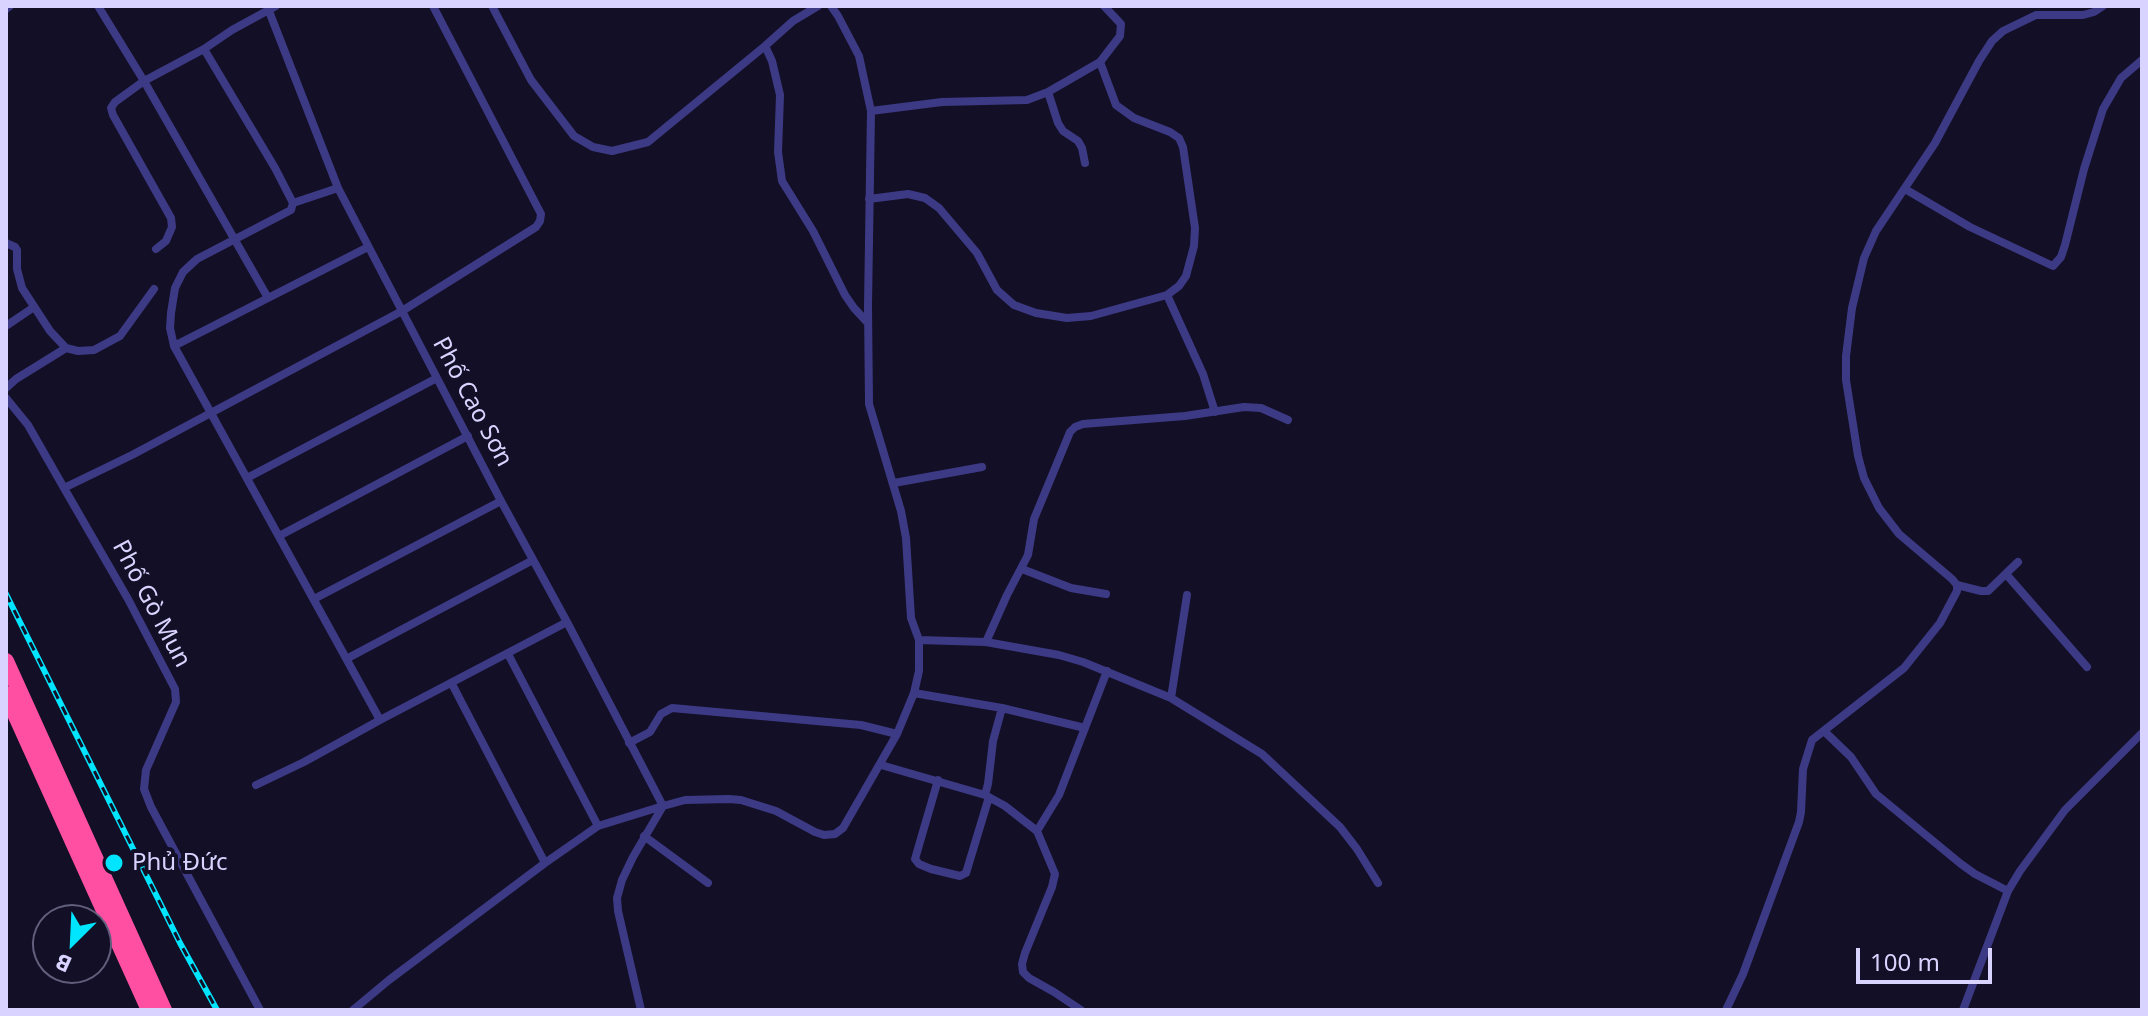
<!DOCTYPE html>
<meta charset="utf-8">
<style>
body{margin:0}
#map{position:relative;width:2148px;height:1016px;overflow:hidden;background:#130f26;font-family:"Noto Sans",sans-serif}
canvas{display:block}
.frame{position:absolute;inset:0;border:8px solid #d9d4ff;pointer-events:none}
.north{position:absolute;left:32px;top:904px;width:80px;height:80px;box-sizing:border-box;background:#130f26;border:2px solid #625e7d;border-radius:50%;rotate:204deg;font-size:22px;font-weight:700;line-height:32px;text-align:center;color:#d9d4ff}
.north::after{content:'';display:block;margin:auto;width:28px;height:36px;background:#00e5ff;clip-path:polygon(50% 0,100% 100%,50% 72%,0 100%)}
.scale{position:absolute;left:1856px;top:948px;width:136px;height:36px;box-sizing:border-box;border:4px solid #d9d4ff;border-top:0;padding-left:10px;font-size:24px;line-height:28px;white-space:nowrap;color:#d9d4ff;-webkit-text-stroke:6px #130f26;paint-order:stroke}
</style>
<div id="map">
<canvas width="2148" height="1016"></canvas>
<div class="frame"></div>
<div class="north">B</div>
<div class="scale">100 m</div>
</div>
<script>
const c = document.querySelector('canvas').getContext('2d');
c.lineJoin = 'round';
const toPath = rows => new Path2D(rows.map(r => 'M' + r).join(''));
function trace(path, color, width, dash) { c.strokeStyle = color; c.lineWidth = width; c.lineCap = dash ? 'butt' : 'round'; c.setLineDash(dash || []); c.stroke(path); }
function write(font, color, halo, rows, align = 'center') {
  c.font = font + ' "Noto Sans",sans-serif'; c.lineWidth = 8; c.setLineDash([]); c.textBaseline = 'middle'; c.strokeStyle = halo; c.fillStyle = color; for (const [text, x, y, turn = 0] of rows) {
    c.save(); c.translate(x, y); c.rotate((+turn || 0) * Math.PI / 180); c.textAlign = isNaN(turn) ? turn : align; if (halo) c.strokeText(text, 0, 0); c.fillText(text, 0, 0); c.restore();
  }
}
const street = toPath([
 [98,6,144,81,268,298],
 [267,6,338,188,501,501,567,622,663,806,598,826,545,863,389,980,353,1010],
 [492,6,531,80,574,136,593,147,612,151,648,142,765,46,793,21,818,6],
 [6,9,10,6],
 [765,46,772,61,780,95,778,152,782,181,813,231,845,295,854,308,867,322],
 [204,49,275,168,293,203],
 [1048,92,1058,123,1063,131,1078,141,1082,148,1085,163],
 [871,111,942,102,1027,100,1048,92,1100,62,1120,36,1121,24,1104,6],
 [338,188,293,203,291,210,197,259,183,272,175,288,171,313,170,328,174,346,380,720],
 [1905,189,1970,227,2053,266,2061,257,2065,245,2084,169,2103,109,2121,78,2142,60],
 [869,199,908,194,925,198,939,208,977,253,997,290,1014,305,1036,313,1067,318,1091,316,1167,295,1179,286,1186,276,1194,246,1195,228,1183,147,1179,138,1170,132,1134,118,1116,105,1100,62],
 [6,243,15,247,17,250,17,269,22,288,50,331,66,348],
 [156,249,166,241,172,227,171,218,113,115,111,108,115,102,144,81,204,49,232,30,276,6],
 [1167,295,1203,374,1215,412],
 [6,326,34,307],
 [174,346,368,247],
 [6,388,16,379,66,348,78,351,94,350,120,336,154,289],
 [6,398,28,425,64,488,128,599,175,689,176,702,146,770,144,789,151,807,260,1010],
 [247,478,437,378],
 [894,483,982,467],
 [64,488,132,455,402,311,536,227,540,221,541,214,433,6],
 [279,536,468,436],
 [1022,569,1071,588,1106,594],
 [2006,574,2087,667],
 [1957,585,1981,591,1988,591,2018,562],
 [314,599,501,501],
 [919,640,986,642,1059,655,1083,662,1171,698,1262,754,1340,827,1357,849,1378,883],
 [986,642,1007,595,1028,555,1034,519,1070,432,1075,427,1083,424,1185,416,1244,407,1261,408,1288,420],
 [508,654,598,826],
 [348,658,533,560],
 [452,684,545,863],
 [914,693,1002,708,1085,728],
 [1171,698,1187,595],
 [1824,731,1851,757,1876,794,1961,864,1975,874,2008,891],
 [629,743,650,732,661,714,672,708,861,725,897,734],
 [881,765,985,795,1005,806,1037,831,1055,874,1052,887,1025,953,1022,964,1023,972,1029,978,1054,992,1081,1010],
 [938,780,915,859,919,864,931,869,960,876,966,873,989,797],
 [256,785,304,762,380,720,567,622],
 [985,795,988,784,993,741,1002,708],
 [1037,831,1059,795,1107,671],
 [644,836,708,883],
 [641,1010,618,911,617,898,622,880,633,857,663,806,685,800,729,799,741,800,776,811,815,832,824,835,835,834,843,828,897,734,914,693,919,671,919,640,911,618,906,538,901,511,869,404,868,306,871,111,859,56,838,16,831,6],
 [1726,1010,1743,974,1799,822,1801,812,1803,769,1812,740,1904,668,1940,623,1957,591,1957,585,1952,579,1899,534,1879,508,1864,478,1858,456,1846,380,1846,356,1852,308,1864,258,1876,231,1935,143,1979,61,1992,41,2003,31,2036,15,2083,15,2094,12,2103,6],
 [1963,1010,2008,891,2020,871,2065,810,2142,733]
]);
const highway = toPath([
 [6,661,164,1010],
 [6,694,149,1010]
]);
const rail = toPath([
 [6,594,180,943,217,1010]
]);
const markers = [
 [114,863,10,"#00e5ff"]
];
const streetNames = [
 ["Phố Cao Sơn",472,402,62],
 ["Phố Gò Mun",151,604,62]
];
const poiNames = [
 ["Phủ Đức",132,863]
];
trace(street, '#3d3a85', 8);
trace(highway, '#ff4fa3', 16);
trace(rail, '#00e5ff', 6);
trace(rail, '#130f26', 3, [9]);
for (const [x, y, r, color] of markers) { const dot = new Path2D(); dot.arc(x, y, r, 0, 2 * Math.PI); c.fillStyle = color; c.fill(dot); trace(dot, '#130f26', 3); }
write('24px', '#d9d4ff', '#130f26', streetNames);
write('24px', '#d9d4ff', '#130f26', poiNames, 'left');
</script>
